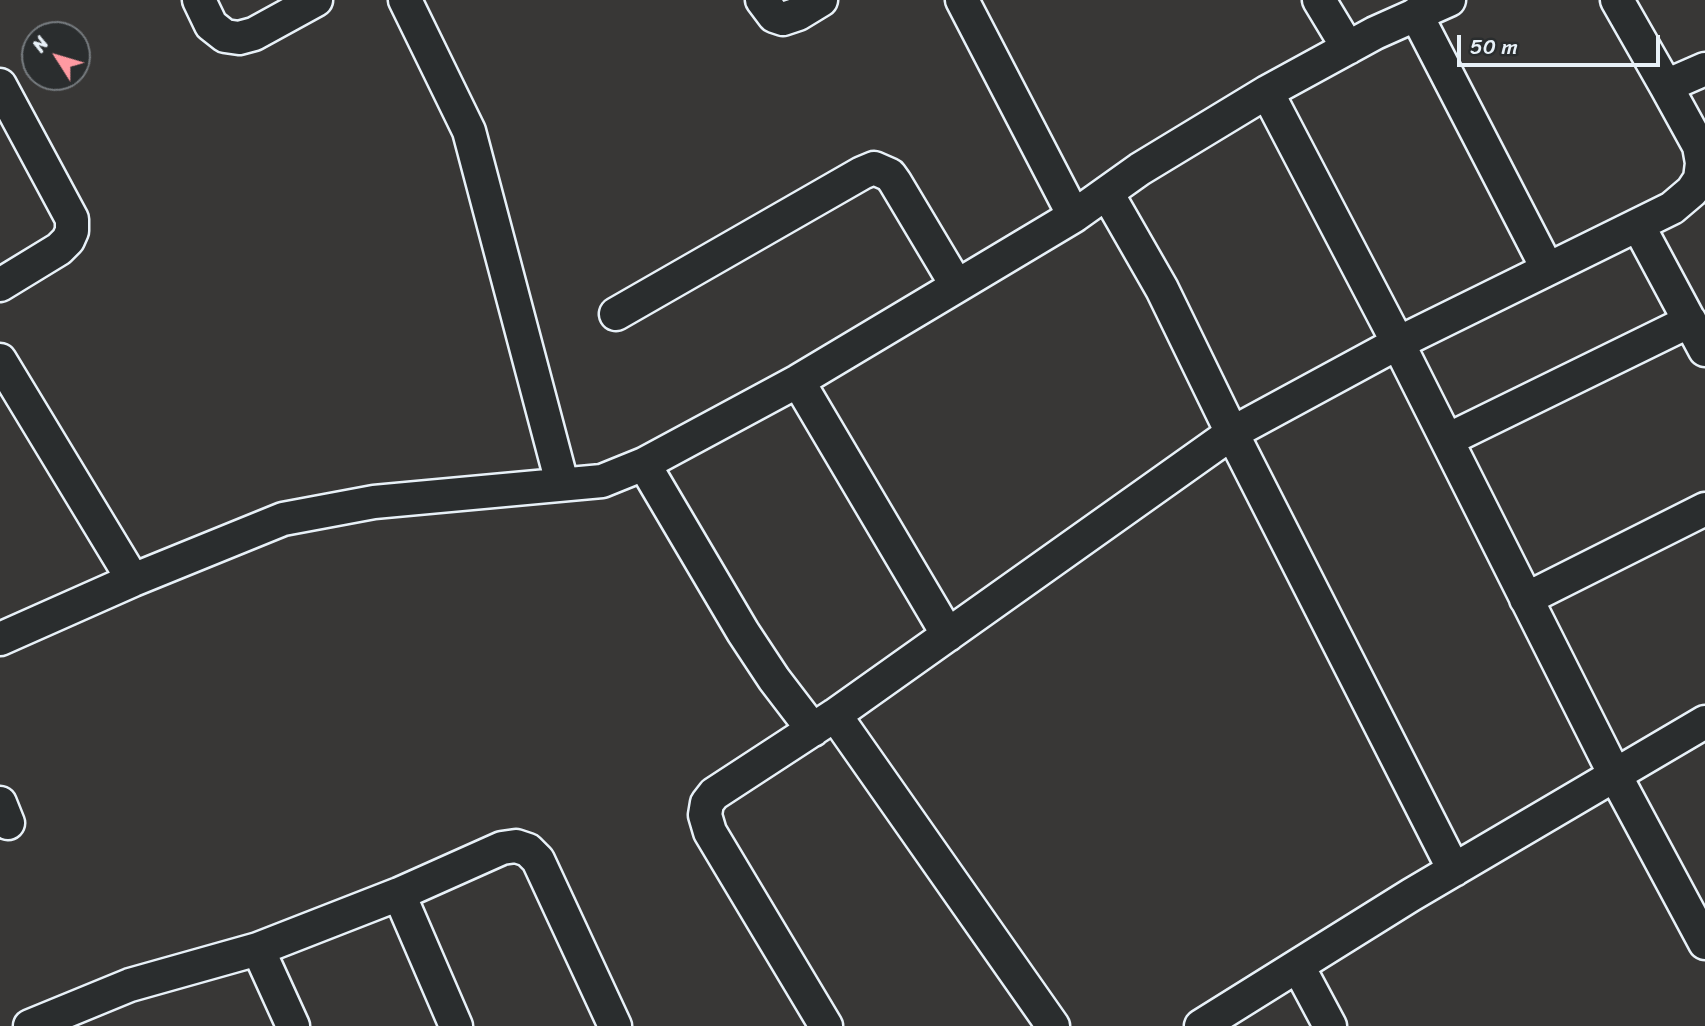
<!DOCTYPE html>
<style>
body{margin:0}
#map{position:relative;width:1705px;height:1026px;overflow:hidden;background:#383736;font-family:Sriracha,sans-serif}
canvas{display:block}
.north{position:absolute;left:21px;top:21px;width:70px;height:70px;box-sizing:border-box;background:#2a2d2e;border:2px solid #767b7f;border-radius:50%;rotate:307deg;font-size:19px;font-weight:700;line-height:28px;text-align:center;color:#e8f1f8}
.north::after{content:'';display:block;margin:auto;width:24px;height:32px;background:#ff9aa2;clip-path:polygon(50% 0,100% 100%,50% 72%,0 100%)}
.scale{position:absolute;left:1457px;top:35px;width:203px;height:32px;box-sizing:border-box;border:4px solid #e8f1f8;border-top:0;padding-left:9px;font-size:21px;line-height:24px;white-space:nowrap;color:#e8f1f8;-webkit-text-stroke:5px #2a2d2e;paint-order:stroke}
</style>
<div id="map">
<canvas width="1705" height="1026"></canvas>
<div class="north">N</div>
<div class="scale">50 m</div>
</div>
<script>
const c = document.querySelector('canvas').getContext('2d');
c.lineJoin = 'round';
const toPath = rows => new Path2D(rows.map(r => 'M' + r).join(''));
function trace(path, color, width, dash) { c.strokeStyle = color; c.lineWidth = width; c.lineCap = dash ? 'butt' : 'round'; c.setLineDash(dash || []); c.stroke(path); }
const minor = toPath([
 [199,0,211,25,225,36,239,38,254,34,316,0],
 [405,0,469,131,562,483],
 [762,0,774,16,783,19,798,14,821,0],
 [962,0,1074,216],
 [1319,0,1348,48],
 [1617,0,1666,86],
 [1416,14,1547,268],
 [0,85,72,219,72,231,68,240,59,249,0,285],
 [1267,92,1398,343,1615,775,1705,943],
 [1107,193,1162,289,1232,433,1454,870],
 [1638,225,1705,350],
 [616,314,862,173,874,168,890,175,895,182,957,286],
 [0,360,133,580],
 [798,381,948,635],
 [1447,440,1690,321],
 [644,464,743,632,774,679,813,730],
 [1526,599,1705,509],
 [0,639,133,580,283,519,374,502,602,481,644,464,798,381,957,286,1074,216,1140,169,1267,92,1375,33,1449,0],
 [835,715,1053,1026],
 [0,803,8,823],
 [399,894,456,1026],
 [258,949,293,1026],
 [1298,966,1330,1026],
 [30,1026,130,985,258,949,399,894,502,848,516,846,528,850,538,860,615,1026],
 [826,1026,710,832,705,815,707,803,714,794,835,715,1232,433,1398,343,1672,208,1692,191,1700,179,1702,163,1699,146,1666,86,1705,69],
 [1201,1026,1411,895,1705,722]
]);
trace(minor, '#e8f1f8', 37);
trace(minor, '#2a2d2e', 32);
</script>
